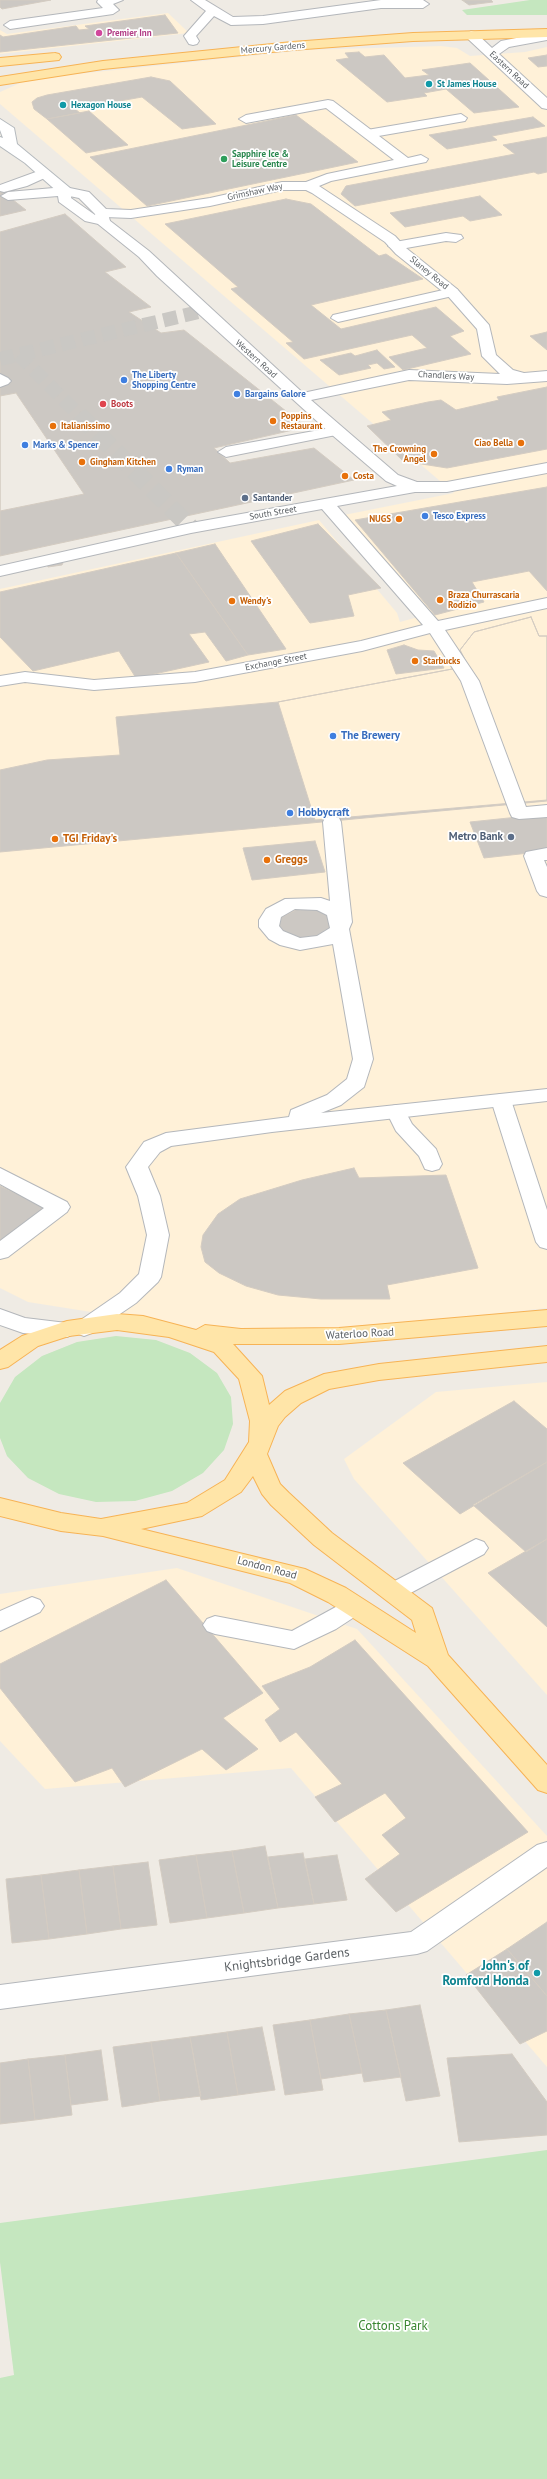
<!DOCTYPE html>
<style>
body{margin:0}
canvas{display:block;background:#efebe4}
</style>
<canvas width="547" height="2479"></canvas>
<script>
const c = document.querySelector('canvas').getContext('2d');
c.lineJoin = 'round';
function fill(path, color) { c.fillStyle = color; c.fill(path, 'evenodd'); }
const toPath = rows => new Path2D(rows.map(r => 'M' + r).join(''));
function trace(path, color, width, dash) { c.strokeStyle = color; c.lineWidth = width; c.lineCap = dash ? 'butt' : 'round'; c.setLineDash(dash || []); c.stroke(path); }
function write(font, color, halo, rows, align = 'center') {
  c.font = font + ' "PT Sans",sans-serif'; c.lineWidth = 3.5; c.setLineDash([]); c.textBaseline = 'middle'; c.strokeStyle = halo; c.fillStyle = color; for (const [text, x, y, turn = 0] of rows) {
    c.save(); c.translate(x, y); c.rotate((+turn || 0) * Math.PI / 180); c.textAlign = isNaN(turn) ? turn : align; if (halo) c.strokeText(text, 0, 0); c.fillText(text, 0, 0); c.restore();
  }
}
const commercial = toPath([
 [168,13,189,33,0,54,0,30,7,34],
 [441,46,457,48,470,56,525,52,547,47,547,1308,262,1339,28,1302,0,1288,0,589,319,520,397,613,400,622,429,614,344,515,454,493,0,104,0,92,29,79,307,50],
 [547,1382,547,1695,354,1479,344,1459,436,1392],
 [177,1568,357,1629,547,1836,547,2067,291,1768,45,1789,0,1741,0,1594]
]);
const green = toPath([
 [530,0,547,0,547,15,467,15,462,10],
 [116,1336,156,1340,190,1353,217,1373,231,1397,233,1424,224,1450,203,1473,172,1491,135,1501,96,1502,59,1494,28,1478,7,1456,0,1438,0,1403,15,1377,42,1356,77,1342],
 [547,2150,547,2479,0,2479,0,2378,14,2375,0,2262,0,2223]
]);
const building = toPath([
 [0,0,51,0,2,9,0,7,0,0],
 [462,0,491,0,493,2,469,5,462,0],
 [165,15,178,33,0,52,0,35,3,37,76,26,79,30,89,29,85,26,165,15],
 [359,52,365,57,384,55,405,78,429,75,422,70,470,63,519,107,474,113,446,89,424,93,427,96,387,102,336,60,349,58,345,53,359,52],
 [547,55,547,66,538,67,528,58,547,55],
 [151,77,170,81,216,124,182,129,142,97,75,109,80,113,47,119,34,109,32,102,37,98,47,95,151,77],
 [89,111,128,145,86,153,47,119,89,111],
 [296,115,358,162,147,206,90,157,296,115],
 [533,117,545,126,492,136,497,140,447,149,429,135,533,117],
 [547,137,547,172,538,174,534,172,355,206,341,194,346,186,515,154,503,145,547,137],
 [0,190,8,196,26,210,0,216,0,190],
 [480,196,502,215,470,221,463,216,405,227,390,213,480,196],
 [286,199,311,204,379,256,386,254,423,279,311,305,341,329,436,307,464,331,450,336,471,354,403,370,389,357,427,348,412,335,304,359,286,343,293,342,231,289,238,287,165,224,286,199],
 [65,214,126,267,105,272,151,307,129,312,161,333,184,330,306,427,214,448,230,463,314,448,354,480,0,556,0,232,65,214],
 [547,332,547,350,530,336,547,332],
 [377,350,395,367,384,369,377,363,368,365,371,368,339,375,320,360,351,353,355,356,377,350],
 [547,387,547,449,447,468,403,461,367,426,391,420,382,412,428,402,441,400,456,410,499,400,497,397,547,387],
 [16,393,84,494,0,511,0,396,16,393],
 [547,487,547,591,529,571,472,582,484,602,435,615,355,520,547,487],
 [318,524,381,588,348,595,354,616,310,623,251,541,318,524],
 [215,544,286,649,248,655,176,553,215,544],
 [176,553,248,655,226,661,205,632,189,634,209,662,136,678,119,651,33,671,0,637,0,592,176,553],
 [60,561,63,563,62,565,48,567,47,564,60,561],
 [531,617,539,636,547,636,547,801,0,852,0,770,47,760,120,755,116,717,278,702,468,666,460,650,474,632,531,617],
 [531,617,539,636,547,636,547,800,315,820,278,702,468,666,460,650,474,632,531,617],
 [404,645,418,650,434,651,444,668,396,674,387,650,404,645],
 [547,814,547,851,484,858,470,822,547,814],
 [315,841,325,872,252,880,243,848,315,841],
 [305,908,323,911,334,920,335,925,313,941,287,937,278,927,282,917,296,910,305,908],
 [354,1168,359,1178,446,1175,478,1268,387,1285,390,1299,321,1299,278,1295,246,1286,219,1273,205,1262,201,1247,203,1235,218,1214,240,1199,302,1180,354,1168],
 [0,1186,45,1207,0,1244,0,1186],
 [514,1401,547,1429,547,1462,460,1514,403,1463,514,1401],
 [547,1462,547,1539,526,1552,473,1505,547,1462],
 [547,1539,547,1627,488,1573,547,1539],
 [166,1580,263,1693,223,1718,258,1749,226,1770,202,1749,125,1787,112,1768,75,1782,0,1688,0,1664,166,1580],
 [355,1640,528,1832,396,1912,365,1879,400,1854,382,1835,406,1818,385,1793,335,1822,315,1797,342,1784,296,1732,280,1742,265,1720,280,1709,262,1686,310,1667,355,1640],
 [265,1846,278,1908,244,1913,232,1851,265,1846],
 [232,1851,244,1913,207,1918,196,1855,232,1851],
 [303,1853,314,1904,278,1908,268,1857,303,1853],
 [196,1855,207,1918,170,1923,159,1860,196,1855],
 [337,1855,347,1900,314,1904,305,1859,337,1855],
 [148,1862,157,1925,121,1929,113,1866,148,1862],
 [113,1866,121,1929,87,1934,79,1870,113,1866],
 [79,1870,87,1934,49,1939,41,1875,79,1870],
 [41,1875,49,1939,12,1943,6,1879,41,1875],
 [547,1922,547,1996,507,1949,547,1922],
 [507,1949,547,1996,547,2031,520,2044,466,1975,507,1949],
 [420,2005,440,2096,406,2101,386,2010,420,2005],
 [386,2010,401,2077,364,2082,349,2014,386,2010],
 [349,2014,362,2073,321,2079,310,2020,349,2014],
 [310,2020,323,2090,285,2095,273,2025,310,2020],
 [262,2027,275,2090,238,2095,227,2032,262,2027],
 [227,2032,238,2095,201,2100,190,2037,227,2032],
 [190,2037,201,2096,160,2101,151,2042,190,2037],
 [151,2042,160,2101,122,2107,113,2047,151,2042],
 [101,2050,108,2100,71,2105,65,2055,101,2050],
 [512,2054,547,2102,547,2135,459,2142,447,2058,512,2054],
 [65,2055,72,2115,35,2120,28,2059,65,2055],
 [28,2059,35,2120,0,2124,0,2063,28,2059]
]);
const streetTunnelFar1 = toPath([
 [19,355,80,416],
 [0,359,203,311]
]);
const streetTunnel = toPath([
 [79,415,191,528]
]);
const lane = toPath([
 [461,114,467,118,465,121,367,138,361,134,367,130,461,114],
 [44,169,50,173,49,176,27,186,4,192,0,191,0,185,44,169],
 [65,187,72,191,71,198,95,215,97,210,107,210,110,221,108,224,103,225,85,221,59,202,58,196,8,200,1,196,8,192,65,187],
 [446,233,461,235,463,238,456,242,446,241,395,250,388,246,395,242,446,233],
 [452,288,457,289,459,292,457,295,338,322,331,318,333,315,452,288],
 [336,427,341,428,343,431,341,434,226,457,218,452,226,447,336,427],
 [501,1094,508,1096,511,1100,547,1210,547,1249,540,1247,536,1242,491,1100,494,1096,501,1094],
 [396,1105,403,1107,412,1124,436,1149,442,1164,439,1169,432,1171,425,1169,419,1156,396,1131,386,1111,389,1107,396,1105],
 [476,1539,484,1542,488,1548,484,1554,401,1598,393,1601,385,1598,381,1592,385,1586,476,1539],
 [32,1597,40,1600,44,1606,40,1612,0,1631,0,1611,32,1597],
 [354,1597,362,1600,366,1606,362,1612,336,1629,294,1649,215,1634,207,1631,203,1625,207,1619,215,1616,292,1631,354,1597]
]);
const street = toPath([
 [98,0,123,0,113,4,119,10,113,14,10,29,4,25,10,21,103,8,97,2,98,0],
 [191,0,205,0,233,17,263,16,381,0,423,0,429,4,423,8,381,8,263,24,231,25,214,16,196,36,199,41,197,44,193,45,189,44,184,36,206,11,191,0],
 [471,31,475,32,492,48,501,41,547,32,547,40,509,47,499,54,547,98,547,109,542,108,467,38,465,35,471,31],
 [328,100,333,101,408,158,421,155,428,159,426,162,331,181,319,186,395,236,406,248,457,289,489,325,496,355,513,370,524,373,547,371,547,381,507,384,409,380,311,400,398,475,417,482,447,482,547,463,547,473,447,492,415,492,337,506,438,621,547,598,547,608,445,630,479,681,526,807,547,805,547,817,519,819,512,817,510,813,461,681,430,633,362,651,195,682,94,690,25,682,0,686,0,676,25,672,94,680,195,672,361,641,423,625,322,509,191,533,0,576,0,566,191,523,397,486,386,481,331,434,157,276,139,257,98,224,96,221,102,217,97,216,79,198,60,194,58,191,65,187,89,192,106,209,131,210,210,198,282,182,306,182,327,174,394,160,326,108,246,123,239,119,246,115,328,100],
 [282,190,306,190,312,193,385,242,396,254,447,295,477,329,482,356,500,374,409,370,303,393,149,251,105,217,131,218,210,206,282,190],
 [0,374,8,378,11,381,8,384,0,387,0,374],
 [332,816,339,818,341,822,352,922,349,929,373,1059,364,1087,341,1105,321,1113,547,1089,547,1101,272,1132,171,1146,160,1152,148,1167,160,1196,169,1235,161,1277,158,1282,136,1303,92,1333,84,1336,76,1333,67,1337,23,1333,0,1325,0,1309,25,1318,75,1324,120,1293,139,1274,147,1235,138,1196,126,1167,144,1142,166,1133,289,1117,291,1110,327,1095,347,1079,353,1059,333,944,300,950,280,945,269,939,259,927,259,920,266,909,285,899,321,898,330,901,323,822,325,818,332,816],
 [295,909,317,910,327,915,330,928,317,936,300,938,283,931,279,926,281,917,295,909],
 [547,848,547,860,544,860,547,867,547,897,540,895,537,891,524,856,526,852,547,848],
 [0,1168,67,1202,70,1207,67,1212,8,1257,0,1259,0,1241,44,1208,0,1184,0,1168],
 [547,1842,547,1867,427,1951,417,1954,0,2009,0,1985,411,1932,537,1845,547,1842]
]);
const secondary = toPath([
 [0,119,14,128,17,144,70,188,72,191,70,194,60,194,25,163,0,146,0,137,3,138,0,130,0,119]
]);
const primary = toPath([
 [547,29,547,37,413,41,292,50,103,69,0,85,0,77,103,61,292,42,413,33,547,29],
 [55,53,59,54,61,57,59,60,0,66,0,58,55,53],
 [547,1310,547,1326,339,1344,233,1344,262,1376,269,1405,285,1391,324,1374,379,1364,547,1346,547,1362,379,1380,329,1389,301,1403,285,1417,278,1426,267,1454,280,1484,289,1493,332,1533,432,1608,448,1655,547,1765,547,1793,538,1790,428,1666,328,1602,290,1583,103,1536,61,1531,0,1516,0,1498,61,1513,101,1519,187,1503,225,1480,249,1442,250,1421,239,1379,214,1352,169,1337,117,1330,69,1336,38,1346,8,1367,0,1369,0,1350,22,1336,67,1321,117,1314,143,1316,196,1330,205,1325,241,1329,339,1328,547,1310],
 [253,1476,262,1494,271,1505,314,1545,412,1620,416,1633,346,1588,305,1569,141,1529,202,1516,241,1492,253,1476]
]);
const markers = [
 [99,33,4,"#d1479c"],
 [429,84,4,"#0f9aa8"],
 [63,105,4,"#0f9aa8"],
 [224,159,4,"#2e9e5b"],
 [124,380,4,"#3f7fe0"],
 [237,394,4,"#3f7fe0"],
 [103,404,4,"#e0444e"],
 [273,421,4,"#e8710a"],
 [53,426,4,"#e8710a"],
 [521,443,4,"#e8710a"],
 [25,445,4,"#3f7fe0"],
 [434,454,4,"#e8710a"],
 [82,462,4,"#e8710a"],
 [169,469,4,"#3f7fe0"],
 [345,476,4,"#e8710a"],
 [245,498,4,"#5c6f8a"],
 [425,516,4,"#3f7fe0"],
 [399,519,4,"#e8710a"],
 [440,600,4,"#e8710a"],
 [232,601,4,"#e8710a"],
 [415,661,4,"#e8710a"],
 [333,736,4,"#3f7fe0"],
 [290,813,4,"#3f7fe0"],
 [511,837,4,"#5c6f8a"],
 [55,839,4,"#e8710a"],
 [267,860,4,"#e8710a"],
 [537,1973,4,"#0f9aa8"]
];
const farHotelnames = [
 ["Premier Inn",107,33]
];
const farStreetnames = [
 ["Mercury Gardens",273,48,-5],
 ["Eastern Road",509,70,43],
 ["Grimshaw Way",255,192,-12],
 ["Slaney Road",429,273,39],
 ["Western Road",256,359,42],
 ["Chandlers Way",446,376,3],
 ["South Street",273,513,-10],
 ["Exchange Street",276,662,-11]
];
const farCulturenames = [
 ["St James House",437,84],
 ["Hexagon House",71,105]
];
const farLeisurenames = [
 ["Sapphire Ice &",232,154],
 ["Leisure Centre",232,164]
];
const farShopnames = [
 ["The Liberty",132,375],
 ["Shopping Centre",132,385],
 ["Bargains Galore",245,394],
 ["Marks & Spencer",33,445],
 ["Ryman",177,469],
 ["Tesco Express",433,516]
];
const farHealthnames = [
 ["Boots",111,404]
];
const farFoodnames = [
 ["Poppins",281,416],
 ["Restaurant",281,426],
 ["Italianissimo",61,426],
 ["Ciao Bella",513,443,"right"],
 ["The Crowning",426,449,"right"],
 ["Angel",426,459,"right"],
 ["Gingham Kitchen",90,462],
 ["Costa",353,476],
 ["NUGS",391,519,"right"],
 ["Braza Churrascaria",448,595],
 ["Rodizio",448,605],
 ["Wendy's",240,601],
 ["Starbucks",423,661]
];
const farServicenames = [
 ["Santander",253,498]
];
const shopNames = [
 ["The Brewery",341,736],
 ["Hobbycraft",298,813]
];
const serviceNames = [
 ["Metro Bank",503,837]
];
const foodNames = [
 ["TGI Friday's",63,839],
 ["Greggs",275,860]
];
const streetNames = [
 ["Waterloo Road",360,1334,-3],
 ["London Road",267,1568,15]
];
const nearStreetnames = [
 ["Knightsbridge Gardens",287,1960,-7]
];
const nearCulturenames = [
 ["John's of",529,1966],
 ["Romford Honda",529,1981]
];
const nearParknames = [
 ["Cottons Park",393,2326]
];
fill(commercial, '#fff1d8');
fill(green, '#c5e7bf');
fill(building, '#ccc8c3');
trace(building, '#d4ccc2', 1);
trace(streetTunnelFar1, '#cac8c4', 14, [14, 7]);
trace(streetTunnel, '#cac8c4', 18, [18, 8]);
trace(lane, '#b4b7bb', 2);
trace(street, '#b4b7bb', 2);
trace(secondary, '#b5babe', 2);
trace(primary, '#f7b355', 2);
fill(lane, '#fff');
fill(street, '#fff');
fill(secondary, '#fff');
fill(primary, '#ffe5a8');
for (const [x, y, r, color] of markers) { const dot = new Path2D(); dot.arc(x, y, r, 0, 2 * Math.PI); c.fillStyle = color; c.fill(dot); trace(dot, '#fff', 1.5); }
write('bold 9px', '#b23c85', '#fff', farHotelnames, 'left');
write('9px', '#5c6165', '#fff', farStreetnames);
write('bold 9px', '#0d838f', '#fff', farCulturenames, 'left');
write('bold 9px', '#27864d', '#fff', farLeisurenames, 'left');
write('bold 9px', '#366cbe', '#fff', farShopnames, 'left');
write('bold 9px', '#be3a42', '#fff', farHealthnames, 'left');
write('bold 9px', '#c56008', '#fff', farFoodnames, 'left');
write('bold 9px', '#4e5e75', '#fff', farServicenames, 'left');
write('bold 11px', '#366cbe', '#fff', shopNames, 'left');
write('bold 11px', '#4e5e75', '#fff', serviceNames, 'right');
write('bold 11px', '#c56008', '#fff', foodNames, 'left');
write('11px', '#5c6165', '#fff', streetNames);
write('13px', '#5c6165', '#fff', nearStreetnames);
write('bold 13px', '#0d838f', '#fff', nearCulturenames, 'right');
write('13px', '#398631', '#fff', nearParknames);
</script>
